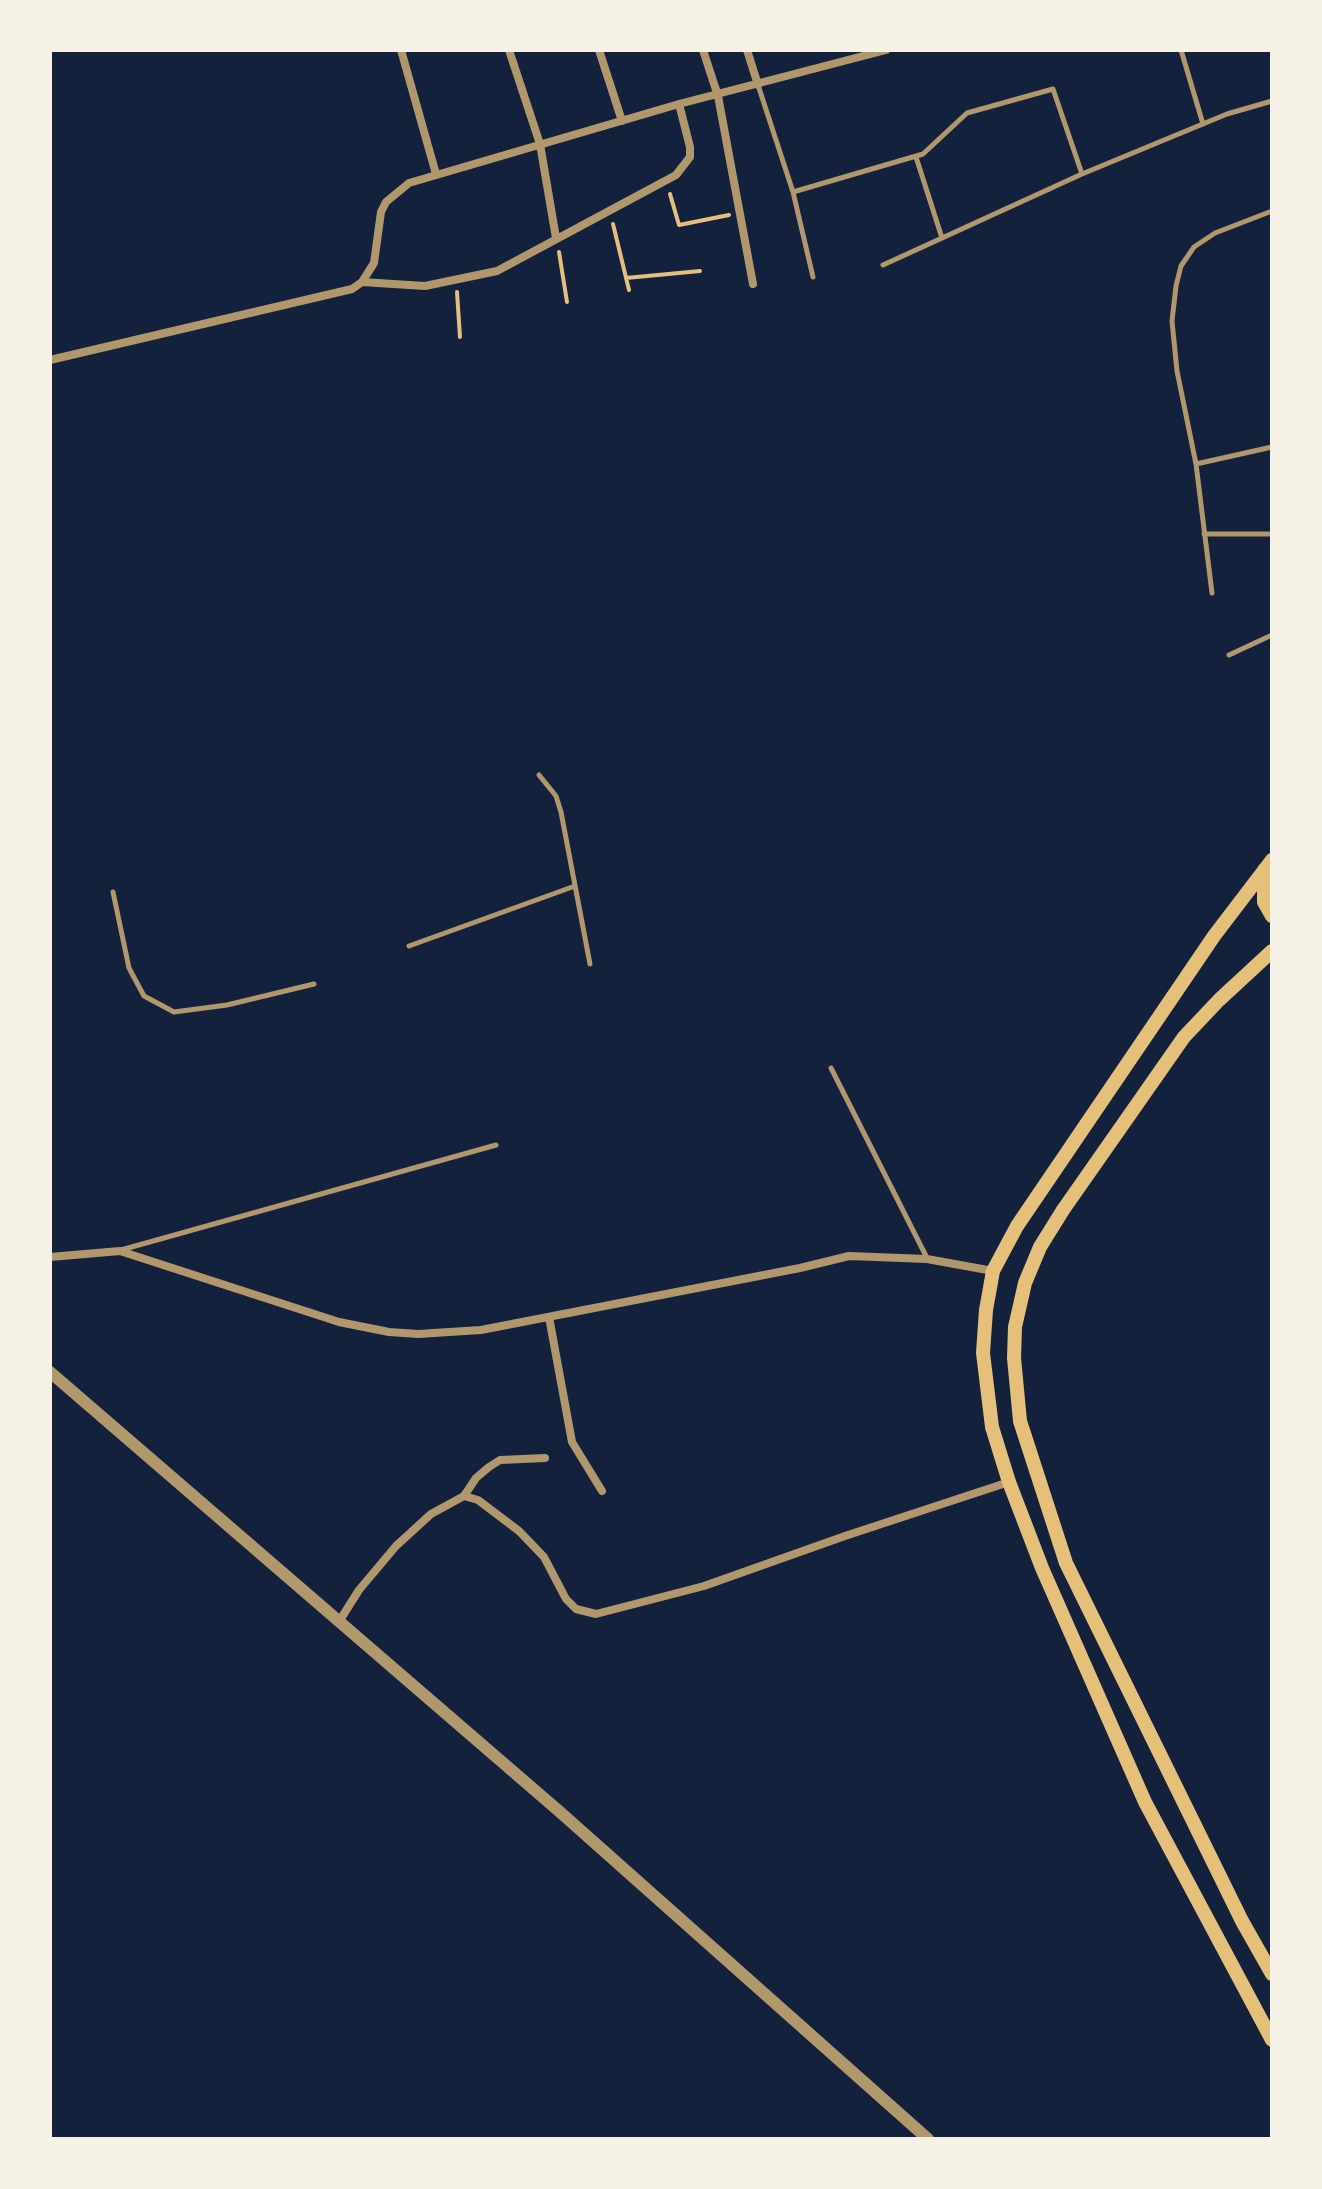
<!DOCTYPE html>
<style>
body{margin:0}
#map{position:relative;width:1322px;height:2189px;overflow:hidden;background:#14213d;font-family:"Source Sans 3",sans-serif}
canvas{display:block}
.frame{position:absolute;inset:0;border:52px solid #f6f1e7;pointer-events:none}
</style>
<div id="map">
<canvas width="1322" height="2189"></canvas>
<div class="frame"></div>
</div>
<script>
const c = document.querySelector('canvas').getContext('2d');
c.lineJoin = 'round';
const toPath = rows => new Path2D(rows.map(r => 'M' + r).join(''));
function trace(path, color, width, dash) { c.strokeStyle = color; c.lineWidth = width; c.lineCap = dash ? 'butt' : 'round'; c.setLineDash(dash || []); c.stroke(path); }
const path = toPath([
 [670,194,679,225,729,215],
 [613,224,629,290],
 [559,252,567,302],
 [626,278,700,271],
 [457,292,460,337]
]);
const service = toPath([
 [1181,50,1203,124],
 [758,85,793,192,813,277],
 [916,157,942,238],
 [793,192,923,154,967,113,1053,89,1082,174],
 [883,265,1082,174,1227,114,1272,101],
 [1196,464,1272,447],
 [1204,534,1272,534],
 [1212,593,1196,464,1177,371,1172,321,1176,286,1181,266,1194,247,1215,233,1272,211],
 [1229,655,1272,635],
 [539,775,556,796,561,812,590,964],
 [113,892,129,968,144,996,174,1012,227,1005,314,984],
 [409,946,575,886],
 [831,1068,927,1258],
 [121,1250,496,1145]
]);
const minor = toPath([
 [401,50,436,174],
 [509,50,540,144,556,238],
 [599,50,622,121],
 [703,50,718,96,753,284],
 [747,50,758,85],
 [362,282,425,286,497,271,676,175,690,157,690,147,679,104],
 [50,360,352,289,362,282,374,263,381,212,386,202,409,183,679,104,886,50],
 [50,1257,120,1251,339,1322,389,1332,418,1334,481,1330,800,1268,849,1256,927,1259,993,1271],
 [549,1317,572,1442,602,1491],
 [464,1496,478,1500,519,1531,544,1557,566,1599,576,1609,596,1614,704,1586,845,1536,1009,1482],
 [340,1620,359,1590,396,1546,431,1514,464,1496,476,1478,489,1467,500,1460,545,1458]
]);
const tertiary = toPath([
 [50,1372,560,1812,928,2139]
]);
const secondary = toPath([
 [1272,860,1214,936,1017,1226,993,1271,986,1310,983,1353,992,1427,1009,1482,1042,1568,1145,1802,1272,2040],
 [1264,870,1264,902,1272,916],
 [1272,951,1219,1000,1184,1037,1063,1210,1040,1247,1025,1283,1015,1327,1014,1358,1020,1421,1066,1563,1242,1921,1272,1974]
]);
trace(path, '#e5c07b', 4);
trace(service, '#b1986c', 5);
trace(minor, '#b1986c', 8);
trace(tertiary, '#b1986c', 12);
trace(secondary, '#e5c07b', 14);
</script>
